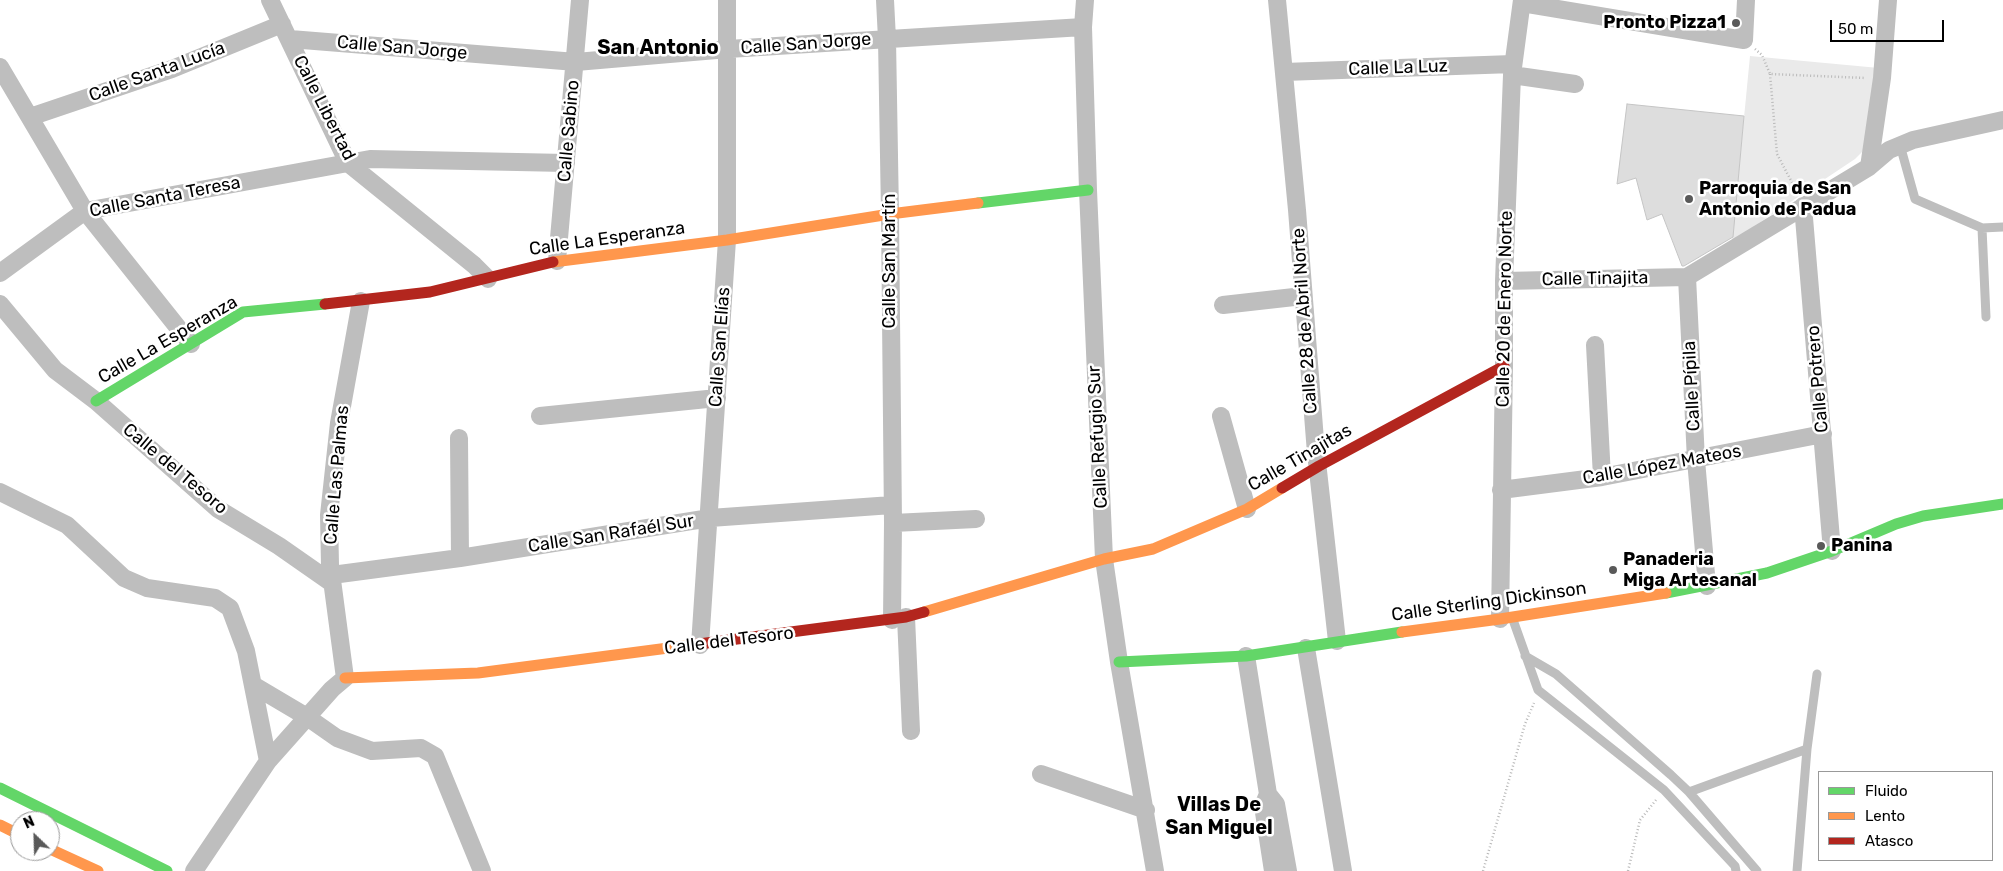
<!DOCTYPE html>
<meta charset="utf-8">
<style>
body{margin:0}
#map{position:relative;width:2003px;height:871px;overflow:hidden;background:#fff;font-family:Rubik,sans-serif}
canvas{display:block}
.legend{position:absolute;left:1818px;top:771px;width:175px;height:90px;box-sizing:border-box;background:#fff;border:1px solid #999;margin:0;padding:6px 9px;list-style:none;font-size:15px;color:#000}
.legend li{display:flex;align-items:center;gap:10px;height:25px}
.legend b{width:25px;border:1px solid #999}
.north{position:absolute;left:10px;top:811px;width:50px;height:50px;box-sizing:border-box;background:#fff;border:1px solid #999;border-radius:50%;rotate:336deg;font-size:14px;font-weight:700;line-height:20px;text-align:center;color:#000}
.north::after{content:'';display:block;margin:auto;width:18px;height:22px;background:#595959;clip-path:polygon(50% 0,100% 100%,50% 72%,0 100%)}
.scale{position:absolute;left:1830px;top:20px;width:114px;height:22px;box-sizing:border-box;border:2px solid #000;border-top:0;padding-left:6px;font-size:15px;line-height:18px;white-space:nowrap;color:#000;-webkit-text-stroke:4px #fff;paint-order:stroke}
</style>
<div id="map">
<canvas width="2003" height="871"></canvas>
<ul class="legend">
<li><b style="height:6px;background:#63d668"></b>Fluido</li>
<li><b style="height:6px;background:#ff974d"></b>Lento</li>
<li><b style="height:6px;background:#b3261e"></b>Atasco</li>
</ul>
<div class="north">N</div>
<div class="scale">50 m</div>
</div>
<script>
const c = document.querySelector('canvas').getContext('2d');
c.lineJoin = 'round';
function fill(path, color) { c.fillStyle = color; c.fill(path, 'evenodd'); }
const toPath = rows => new Path2D(rows.map(r => 'M' + r).join(''));
function trace(path, color, width, dash) { c.strokeStyle = color; c.lineWidth = width; c.lineCap = dash ? 'butt' : 'round'; c.setLineDash(dash || []); c.stroke(path); }
function write(font, color, halo, rows, align = 'center') {
  c.font = font + ' Rubik,sans-serif'; c.lineWidth = 5; c.setLineDash([]); c.textBaseline = 'middle'; c.strokeStyle = halo; c.fillStyle = color; for (const [text, x, y, turn = 0] of rows) {
    c.save(); c.translate(x, y); c.rotate((+turn || 0) * Math.PI / 180); c.textAlign = isNaN(turn) ? turn : align; if (halo) c.strokeText(text, 0, 0); c.fillText(text, 0, 0); c.restore();
  }
}
const green = toPath([
 [1750,56,1879,68,1866,145,1862,152,1855,159,1732,241]
]);
const building = toPath([
 [1627,104,1744,116,1733,237,1684,266,1682,266,1662,214,1647,220,1636,178,1617,184,1627,104]
]);
const path = toPath([
 [1755,49,1762,55,1770,74,1866,78],
 [1770,74,1777,154,1797,192],
 [1483,871,1525,724,1534,703],
 [1628,871,1640,820,1656,800]
]);
const lane = toPath([
 [1900,145,1915,199,1982,228,2003,227],
 [1982,228,1986,317],
 [1512,617,1538,690,1664,790,1735,866,1736,871],
 [1525,656,1556,674,1671,775,1689,792,1757,871],
 [1689,792,1807,749],
 [1797,871,1807,749,1817,674]
]);
const street = toPath([
 [270,0,348,163,474,265,488,279],
 [885,0,887,39,890,214,893,523,892,620],
 [1085,0,1083,27,1088,190,1104,559,1119,662,1155,871],
 [1277,0,1297,210,1316,453,1337,641],
 [1522,3,1744,40,1746,0],
 [290,39,576,62,728,49,1083,27],
 [0,67,85,211,191,344],
 [1284,72,1513,64],
 [1512,75,1575,84],
 [30,117,172,69,282,24],
 [1869,167,1882,78,1888,0],
 [1803,206,1832,551],
 [557,261,580,0],
 [0,273,85,211,370,159,566,163],
 [1687,277,1696,460,1707,586],
 [1504,281,1687,277,1869,167,1889,150,1913,140,2003,120],
 [0,304,55,370,96,401,218,509,279,546,332,583],
 [1223,305,1303,296],
 [1595,345,1602,477],
 [540,416,717,398],
 [1221,416,1247,509],
 [459,438,460,558],
 [1501,490,1602,477,1823,434],
 [0,492,67,525,124,578,147,588,215,598,230,608,246,651,268,761],
 [893,523,976,519],
 [332,575,460,558,710,518,892,505],
 [906,617,911,731],
 [1500,619,1504,366,1504,281,1512,75,1522,0],
 [700,645,727,240,727,0],
 [1306,648,1343,871],
 [1246,656,1268,794,1276,804,1288,871],
 [253,685,307,717,337,738,372,751,421,748,435,756,482,871],
 [1041,774,1146,810],
 [1268,794,1263,806,1273,871],
 [194,871,268,761,332,689,345,678,330,565,329,515,339,423,361,301]
]);
const fast = toPath([
 [978,203,1088,190],
 [96,401,243,312,325,304],
 [1666,593,1767,573,1832,551,1896,524,1923,516,2003,504],
 [1119,662,1246,656,1402,632],
 [0,788,167,871]
]);
const slow = toPath([
 [553,262,727,240,890,214,978,203],
 [924,612,1104,559,1153,549,1247,509,1282,488],
 [1402,632,1500,619,1666,593],
 [345,678,478,673,691,645],
 [0,825,20,835],
 [50,849,98,871]
]);
const jam = toPath([
 [325,304,430,292,553,262],
 [1282,488,1319,466,1504,366],
 [691,645,906,617,924,612]
]);
const markers = [
 [1736,23,5,"#595959"],
 [1689,199,5,"#595959"],
 [1821,546,5,"#595959"],
 [1613,570,5,"#595959"]
];
const poiNames = [
 ["Pronto Pizza1",1726,23,"right"],
 ["Parroquia de San",1699,189],
 ["Antonio de Padua",1699,210],
 ["Panina",1831,546],
 ["Panaderia",1623,560],
 ["Miga Artesanal",1623,581]
];
const streetNames = [
 ["Calle San Jorge",806,44,-4],
 ["Calle San Jorge",402,48,5],
 ["Calle La Luz",1398,68,-2],
 ["Calle Santa Lucía",157,72,-20],
 ["Calle Libertad",324,108,63],
 ["Calle Sabino",569,131,-85],
 ["Calle Santa Teresa",165,197,-11],
 ["Calle La Esperanza",607,239,-8],
 ["Calle San Martín",890,261,-90],
 ["Calle Tinajita",1595,279,-1],
 ["Calle 20 de Enero Norte",1505,309,-89],
 ["Calle 28 de Abril Norte",1305,321,-94],
 ["Calle La Esperanza",168,340,-30],
 ["Calle San Elías",720,347,-86],
 ["Calle Potrero",1818,379,-95],
 ["Calle Pípila",1692,386,-93],
 ["Calle Refugio Sur",1098,437,-93],
 ["Calle Tinajitas",1300,458,-30],
 ["Calle López Mateos",1662,465,-10],
 ["Calle del Tesoro",175,469,40],
 ["Calle Las Palmas",337,475,-85],
 ["Calle San Rafaél Sur",611,534,-9],
 ["Calle Sterling Dickinson",1489,602,-8],
 ["Calle del Tesoro",729,641,-7]
];
const quarterNames = [
 ["San Antonio",658,48],
 ["Villas De",1219,805],
 ["San Miguel",1219,828]
];
fill(green, '#eaeaea');
fill(building, '#ddd');
trace(building, '#c5c5c5', 1);
trace(path, '#b8b8b8', 2.5, [1, 2.5]);
trace(lane, '#bebebe', 9);
trace(street, '#bebebe', 18);
trace(fast, '#63d668', 11);
trace(slow, '#ff974d', 11);
trace(jam, '#b3261e', 11);
for (const [x, y, r, color] of markers) { const dot = new Path2D(); dot.arc(x, y, r, 0, 2 * Math.PI); c.fillStyle = color; c.fill(dot); trace(dot, '#fff', 2); }
write('bold 18px', '#000', '#fff', poiNames, 'left');
write('18px', '#000', '#fff', streetNames);
write('bold 20px', '#000', '#fff', quarterNames);
</script>
